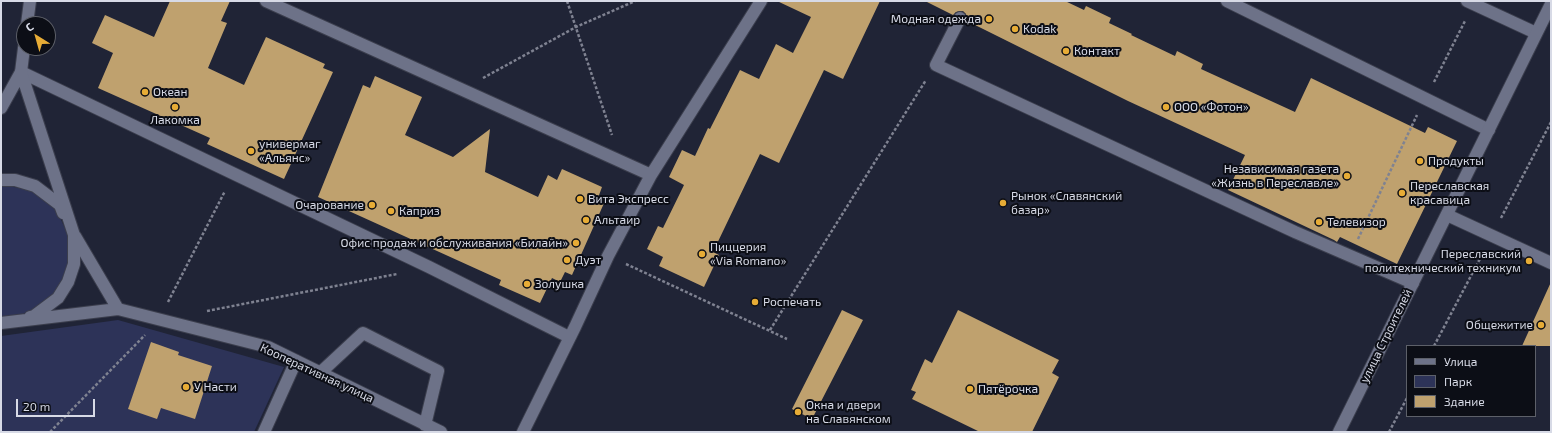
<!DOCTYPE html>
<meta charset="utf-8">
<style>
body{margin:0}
#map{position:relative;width:1552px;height:433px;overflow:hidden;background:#202436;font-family:"Exo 2",sans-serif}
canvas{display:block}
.frame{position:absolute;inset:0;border:2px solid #d7dae6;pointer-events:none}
.legend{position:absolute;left:1406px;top:345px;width:130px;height:72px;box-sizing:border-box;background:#0c0e16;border:1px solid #5d6069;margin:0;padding:5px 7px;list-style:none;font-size:12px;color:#d7dae6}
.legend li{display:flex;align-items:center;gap:8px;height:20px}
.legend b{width:20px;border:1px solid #5d6069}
.north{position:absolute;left:16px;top:16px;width:40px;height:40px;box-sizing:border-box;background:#0c0e16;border:1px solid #5d6069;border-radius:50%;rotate:323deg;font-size:11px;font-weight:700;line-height:16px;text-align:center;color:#d7dae6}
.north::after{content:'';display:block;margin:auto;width:14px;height:18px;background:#e7ac36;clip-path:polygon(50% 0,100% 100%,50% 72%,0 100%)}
.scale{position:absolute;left:16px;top:399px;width:79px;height:18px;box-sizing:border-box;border:2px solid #d7dae6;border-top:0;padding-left:5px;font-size:12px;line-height:14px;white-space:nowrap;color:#d7dae6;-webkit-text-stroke:3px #0c0e16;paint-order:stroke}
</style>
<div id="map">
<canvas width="1552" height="433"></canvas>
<div class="frame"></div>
<ul class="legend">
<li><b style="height:5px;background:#6d7288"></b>Улица</li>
<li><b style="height:11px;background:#2d3358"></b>Парк</li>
<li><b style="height:11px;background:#bfa16e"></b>Здание</li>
</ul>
<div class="north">С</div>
<div class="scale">20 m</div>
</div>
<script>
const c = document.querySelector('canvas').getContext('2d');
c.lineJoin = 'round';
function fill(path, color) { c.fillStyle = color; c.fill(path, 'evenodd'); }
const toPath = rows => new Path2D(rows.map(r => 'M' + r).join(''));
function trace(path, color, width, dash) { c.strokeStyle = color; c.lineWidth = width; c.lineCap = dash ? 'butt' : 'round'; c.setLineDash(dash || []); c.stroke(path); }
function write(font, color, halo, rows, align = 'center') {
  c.font = font + ' "Exo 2",sans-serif'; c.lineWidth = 4; c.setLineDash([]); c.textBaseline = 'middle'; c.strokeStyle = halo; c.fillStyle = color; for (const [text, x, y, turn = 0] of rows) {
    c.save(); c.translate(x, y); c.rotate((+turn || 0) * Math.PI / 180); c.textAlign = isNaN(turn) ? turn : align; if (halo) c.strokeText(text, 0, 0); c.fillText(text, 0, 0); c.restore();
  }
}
const green = toPath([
 [1,185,32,190,56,209,69,237,68,268,54,294,29,313,1,318],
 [118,320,284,367,254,432,1,432,1,336]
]);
const building = toPath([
 [170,1,230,1,221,21,227,23,208,68,244,85,266,37,325,64,323,68,333,72,284,179,207,144,210,138,98,88,113,53,92,43,105,15,154,37],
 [777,1,880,1,843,79,824,70,779,163,760,154,713,252,719,255,704,287,659,266,663,257,647,249,658,226,663,228,684,185,669,177,682,150,695,156,708,128,710,129,740,70,759,79,776,44,793,53,811,17],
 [925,1,1065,1,1084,10,1086,6,1111,18,1109,23,1132,34,1131,35,1175,56,1177,51,1203,64,1201,69,1295,112,1311,78,1425,133,1428,127,1457,141,1397,264,1340,237,1337,242,1334,240,1228,190,1245,155,1128,101,967,21,966,14,963,11,956,12,953,15],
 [375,76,422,97,405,135,453,157,490,129,485,172,538,197,548,175,557,180,562,169,602,187,598,198,605,201,572,275,565,272,560,282,552,278,540,303,499,285,501,280,318,197,363,85,370,88],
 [1551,282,1551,346,1522,346],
 [842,310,863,320,812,419,792,409],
 [958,310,1059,360,1052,373,1059,377,1032,432,980,432,912,399,916,392,911,390,925,359,932,363],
 [151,342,179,352,178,355,212,366,195,419,161,408,157,419,128,409]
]);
const path = toPath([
 [567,1,612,135],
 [483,78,576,27,635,1],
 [1434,82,1465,21],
 [1501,218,1551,122],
 [1358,239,1417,115],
 [626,264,787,339],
 [168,302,225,191],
 [207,311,397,274],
 [770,330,926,80],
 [1434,346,1483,253],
 [50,432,145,335],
 [1389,432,1407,398]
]);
const lane = toPath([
 [266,1,651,175],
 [1227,1,1489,130],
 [1467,1,1536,33],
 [960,18,936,65,1295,232,1413,283],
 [1447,215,1551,263],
 [320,373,363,333,438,371,425,425],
 [523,432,575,327,608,256,651,175,761,1]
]);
const street = toPath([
 [21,72,429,267,569,337],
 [264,432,296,361]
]);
const secondary = toPath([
 [27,24,30,1],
 [21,72,74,235,74,264,68,282,58,298,34,316,30,317],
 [1,108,21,72,24,48],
 [1,180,15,180,35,186,60,205,63,213],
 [75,236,118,309],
 [1,323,118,309,268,347,441,432],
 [1339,432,1551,4]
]);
const markers = [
 [989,19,4,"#e7ac36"],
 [1015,29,4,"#e7ac36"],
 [1066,51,4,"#e7ac36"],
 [145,92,4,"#e7ac36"],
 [175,107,4,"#e7ac36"],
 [1166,107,4,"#e7ac36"],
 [251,151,4,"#e7ac36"],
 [1420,161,4,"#e7ac36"],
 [1347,176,4,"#e7ac36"],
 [1402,193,4,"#e7ac36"],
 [580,199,4,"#e7ac36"],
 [1003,203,4,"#e7ac36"],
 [372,205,4,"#e7ac36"],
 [391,211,4,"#e7ac36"],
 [586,220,4,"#e7ac36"],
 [1319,222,4,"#e7ac36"],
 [576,243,4,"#e7ac36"],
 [702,254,4,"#e7ac36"],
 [567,260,4,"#e7ac36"],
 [1529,261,4,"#e7ac36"],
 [527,284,4,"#e7ac36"],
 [755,302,4,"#e7ac36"],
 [1541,325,4,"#e7ac36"],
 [186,387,4,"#e7ac36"],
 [970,389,4,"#e7ac36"],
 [798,412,4,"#e7ac36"]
];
const poiNames = [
 ["Модная одежда",981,19,"right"],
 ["Kodak",1023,29],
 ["Контакт",1074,51],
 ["Океан",153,92],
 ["ООО «Фотон»",1174,107],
 ["Лакомка",175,120,"center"],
 ["универмаг",259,144],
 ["«Альянс»",259,158],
 ["Продукты",1428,161],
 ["Независимая газета",1339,169,"right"],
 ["«Жизнь в Переславле»",1339,183,"right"],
 ["Переславская",1410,186],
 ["красавица",1410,200],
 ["Рынок «Славянский",1011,196],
 ["базар»",1011,210],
 ["Вита Экспресс",588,199],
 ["Очарование",364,205,"right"],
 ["Каприз",399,211],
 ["Альтаир",594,220],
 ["Телевизор",1327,222],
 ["Офис продаж и обслуживания «Билайн»",568,243,"right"],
 ["Пиццерия",710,247],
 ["«Via Romano»",710,261],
 ["Переславский",1521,254,"right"],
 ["политехнический техникум",1521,268,"right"],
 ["Дуэт",575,260],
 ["Золушка",535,284],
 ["Роспечать",763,302],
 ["Общежитие",1533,325,"right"],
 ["У Насти",194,387],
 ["Пятёрочка",978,389],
 ["Окна и двери",806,405],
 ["на Славянском",806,419]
];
const streetNames = [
 ["улица Строителей",1386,336,-64],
 ["Кооперативная улица",317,373,25]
];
fill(green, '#2d3358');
fill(building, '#bfa16e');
trace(lane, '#3b3e4d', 14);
trace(street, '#3b3e4d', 14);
trace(secondary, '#3b3e4d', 14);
trace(path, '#7f8291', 2.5, [3, 2]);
trace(lane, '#6d7288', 12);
trace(street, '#6d7288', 12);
trace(secondary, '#6d7288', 12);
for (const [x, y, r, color] of markers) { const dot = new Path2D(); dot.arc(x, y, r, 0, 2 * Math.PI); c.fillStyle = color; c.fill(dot); trace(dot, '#0c0e16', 1.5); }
write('12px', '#d7dae6', '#0c0e16', poiNames, 'left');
write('12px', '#d7dae6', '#0c0e16', streetNames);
</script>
